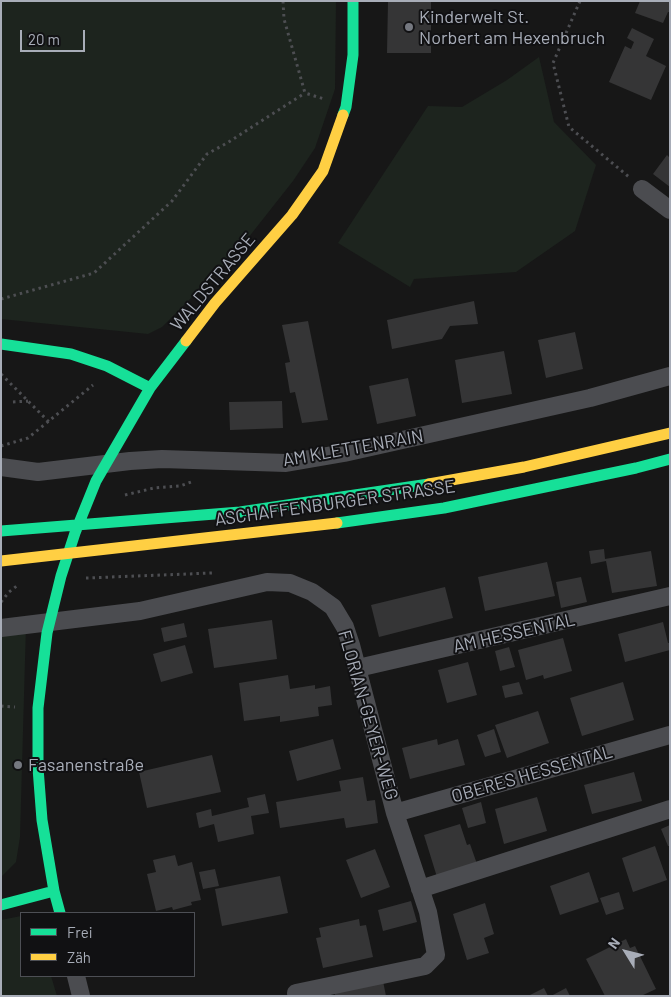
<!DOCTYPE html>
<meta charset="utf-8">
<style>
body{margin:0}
#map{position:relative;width:671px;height:997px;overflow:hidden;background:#171717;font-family:Barlow,sans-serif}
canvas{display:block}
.frame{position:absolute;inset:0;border:2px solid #a8adb8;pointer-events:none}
.legend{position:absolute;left:20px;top:912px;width:175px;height:65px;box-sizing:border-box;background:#111113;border:1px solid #4d4f55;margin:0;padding:6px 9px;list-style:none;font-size:15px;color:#a8adb8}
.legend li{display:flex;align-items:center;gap:10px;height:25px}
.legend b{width:25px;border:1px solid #4d4f55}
.north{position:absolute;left:601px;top:927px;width:50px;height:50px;-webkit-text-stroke:4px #111113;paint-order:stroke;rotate:306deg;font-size:14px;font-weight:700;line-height:20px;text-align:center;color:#a8adb8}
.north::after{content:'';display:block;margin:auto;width:18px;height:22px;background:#a8adb8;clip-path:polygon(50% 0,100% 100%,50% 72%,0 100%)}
.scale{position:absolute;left:20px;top:30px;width:65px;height:22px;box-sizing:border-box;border:2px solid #a8adb8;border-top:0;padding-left:6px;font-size:15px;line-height:18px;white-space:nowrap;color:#a8adb8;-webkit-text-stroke:4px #111113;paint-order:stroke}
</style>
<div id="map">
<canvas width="671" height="997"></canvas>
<div class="frame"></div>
<ul class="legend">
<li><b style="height:6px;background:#16e098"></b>Frei</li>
<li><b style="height:6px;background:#ffcf43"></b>Zäh</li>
</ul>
<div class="north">N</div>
<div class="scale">20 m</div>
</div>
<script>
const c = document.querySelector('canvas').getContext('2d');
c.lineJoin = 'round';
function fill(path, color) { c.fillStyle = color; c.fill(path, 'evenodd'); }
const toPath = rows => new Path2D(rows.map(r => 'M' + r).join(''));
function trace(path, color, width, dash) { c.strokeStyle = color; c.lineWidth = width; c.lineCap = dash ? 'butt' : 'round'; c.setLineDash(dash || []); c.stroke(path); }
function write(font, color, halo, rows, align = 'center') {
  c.font = font + ' Barlow,sans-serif'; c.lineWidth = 4; c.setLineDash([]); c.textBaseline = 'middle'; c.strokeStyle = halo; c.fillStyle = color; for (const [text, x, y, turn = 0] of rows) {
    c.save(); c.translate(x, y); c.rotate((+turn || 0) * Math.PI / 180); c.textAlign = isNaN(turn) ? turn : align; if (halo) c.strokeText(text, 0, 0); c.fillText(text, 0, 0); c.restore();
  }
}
const green = toPath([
 [1,1,336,1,335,89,315,148,293,181,237,252,162,327,148,334,1,319],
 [539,57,554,122,596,165,575,231,516,272,414,279,410,287,338,243,428,106,462,107,507,80],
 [26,625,20,837,16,862,1,877,1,628],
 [21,916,21,976,51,976,57,996,1,996,1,920]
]);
const building = toPath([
 [388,1,431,1,431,53,387,53],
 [640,1,670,1,670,12,668,12,663,23,635,13],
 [632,28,654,39,646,56,666,66,651,100,609,82,625,46,631,49,634,42,627,38],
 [667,155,670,158,670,187,653,174],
 [474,301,478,324,450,326,442,339,392,349,387,320],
 [308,321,328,420,302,423,295,392,290,393,285,363,290,362,282,325],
 [575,332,583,369,546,378,538,340],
 [504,351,512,394,462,403,455,360],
 [408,378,416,416,377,424,369,386],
 [282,401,283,428,230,430,229,402],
 [604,549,605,559,651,551,657,586,612,593,606,561,591,564,589,551],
 [547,562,555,596,485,611,478,577],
 [581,577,587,602,561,608,556,582],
 [445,587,453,618,379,637,371,605],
 [272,620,277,659,214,668,208,629],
 [663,622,668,643,670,643,670,650,625,662,618,634],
 [184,623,187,637,164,642,161,628],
 [563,638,572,671,544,679,543,675,526,680,518,650],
 [185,645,193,673,161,682,153,654],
 [509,647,515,667,500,671,495,651],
 [468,662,477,695,447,703,438,670],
 [288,675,290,689,315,685,315,689,330,686,332,705,318,707,319,716,280,722,280,716,244,721,239,683],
 [519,682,523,694,505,698,502,686],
 [623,682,634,720,582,736,570,698],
 [538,711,549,743,507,758,495,725],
 [494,729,501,752,485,757,477,735],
 [333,739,341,769,297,781,289,751],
 [437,739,438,745,458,739,465,765,410,779,402,748],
 [212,755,221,792,147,808,139,772],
 [634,772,642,801,592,814,584,785],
 [363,777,367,801,375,800,378,823,346,828,344,818,280,828,276,802,341,791,339,781],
 [265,794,269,813,251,816,254,834,218,842,214,824,199,828,196,813,211,809,212,816,249,807,247,798],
 [537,797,547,831,504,844,495,809],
 [481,802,486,823,468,828,462,808],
 [460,824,467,845,470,844,477,864,437,877,424,835],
 [670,825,670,846,668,846,661,829],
 [655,846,667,880,633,892,622,858],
 [375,849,390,887,361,898,346,860],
 [175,855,178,866,192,862,201,900,191,902,192,905,173,910,172,907,156,911,147,874,156,872,153,860],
 [215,869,219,886,203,889,199,872],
 [589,872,599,902,560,915,550,886],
 [280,876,288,913,222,926,215,889],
 [619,892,624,909,606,915,600,898],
 [411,901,417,922,383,931,378,910],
 [485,903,494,934,484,938,489,953,467,960,453,914],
 [359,919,360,926,366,925,373,957,323,968,316,938,321,937,319,928],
 [626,939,630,948,635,946,656,989,641,996,605,996,586,959],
 [383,981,386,996,335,996,335,993],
 [544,988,548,996,528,996],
 [566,988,570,996,551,996]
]);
const path = toPath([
 [283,1,284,19,305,93,324,99],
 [580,1,553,63,569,127,629,177],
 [1,299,94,273,172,201,207,154,227,143,305,93],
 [1,374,49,422],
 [13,402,28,401],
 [1,446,28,438,93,385],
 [125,495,154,488,180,486,194,481],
 [86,578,212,573],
 [1,602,9,592,18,585],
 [1,706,15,707]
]);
const street = toPath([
 [642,189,670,210],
 [1,467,38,472,130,461,162,459,286,463,344,453,590,398,670,376],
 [1,628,140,611,267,582,290,583,312,592,333,607,345,627,351,645,395,813,428,912,436,955,425,966,296,993],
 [358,668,670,596],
 [395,813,670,735],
 [420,889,670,809],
 [76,976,81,996]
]);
const fast = toPath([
 [343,115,346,107,353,55,353,1],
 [1,344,71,354,107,366,150,388],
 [337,523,444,508,636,468,670,459],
 [1,531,240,512,429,484],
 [1,905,54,891],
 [60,913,54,891,42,820,38,768,38,708,47,633,61,576,75,533,96,481,150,388,186,341]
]);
const slow = toPath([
 [186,341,215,303,292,215,323,171,343,115],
 [429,484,524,467,670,433],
 [1,561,337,523]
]);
const markers = [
 [409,27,5,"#757880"],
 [18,765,5,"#757880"]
];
const poiNames = [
 ["Kinderwelt St.",419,17],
 ["Norbert am Hexenbruch",419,38],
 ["Fasanenstraße",28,765]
];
const streetNames = [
 ["WALDSTRASSE",213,282,-50],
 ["AM KLETTENRAIN",353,448,-10],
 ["ASCHAFFENBURGER STRASSE",335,503,-8],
 ["AM HESSENTAL",514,633,-13],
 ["FLORIAN-GEYER-WEG",368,715,74],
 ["OBERES HESSENTAL",532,774,-16]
];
fill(green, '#1d241e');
fill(building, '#353536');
trace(path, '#4d4e52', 3, [2.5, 4]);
trace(street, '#4b4c50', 18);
trace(fast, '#16e098', 11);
trace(slow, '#ffcf43', 11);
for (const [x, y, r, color] of markers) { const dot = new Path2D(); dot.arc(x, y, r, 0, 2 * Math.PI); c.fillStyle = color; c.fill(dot); trace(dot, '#111113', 2); }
write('18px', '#a8adb8', '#111113', poiNames, 'left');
write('18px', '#a8adb8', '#111113', streetNames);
</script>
